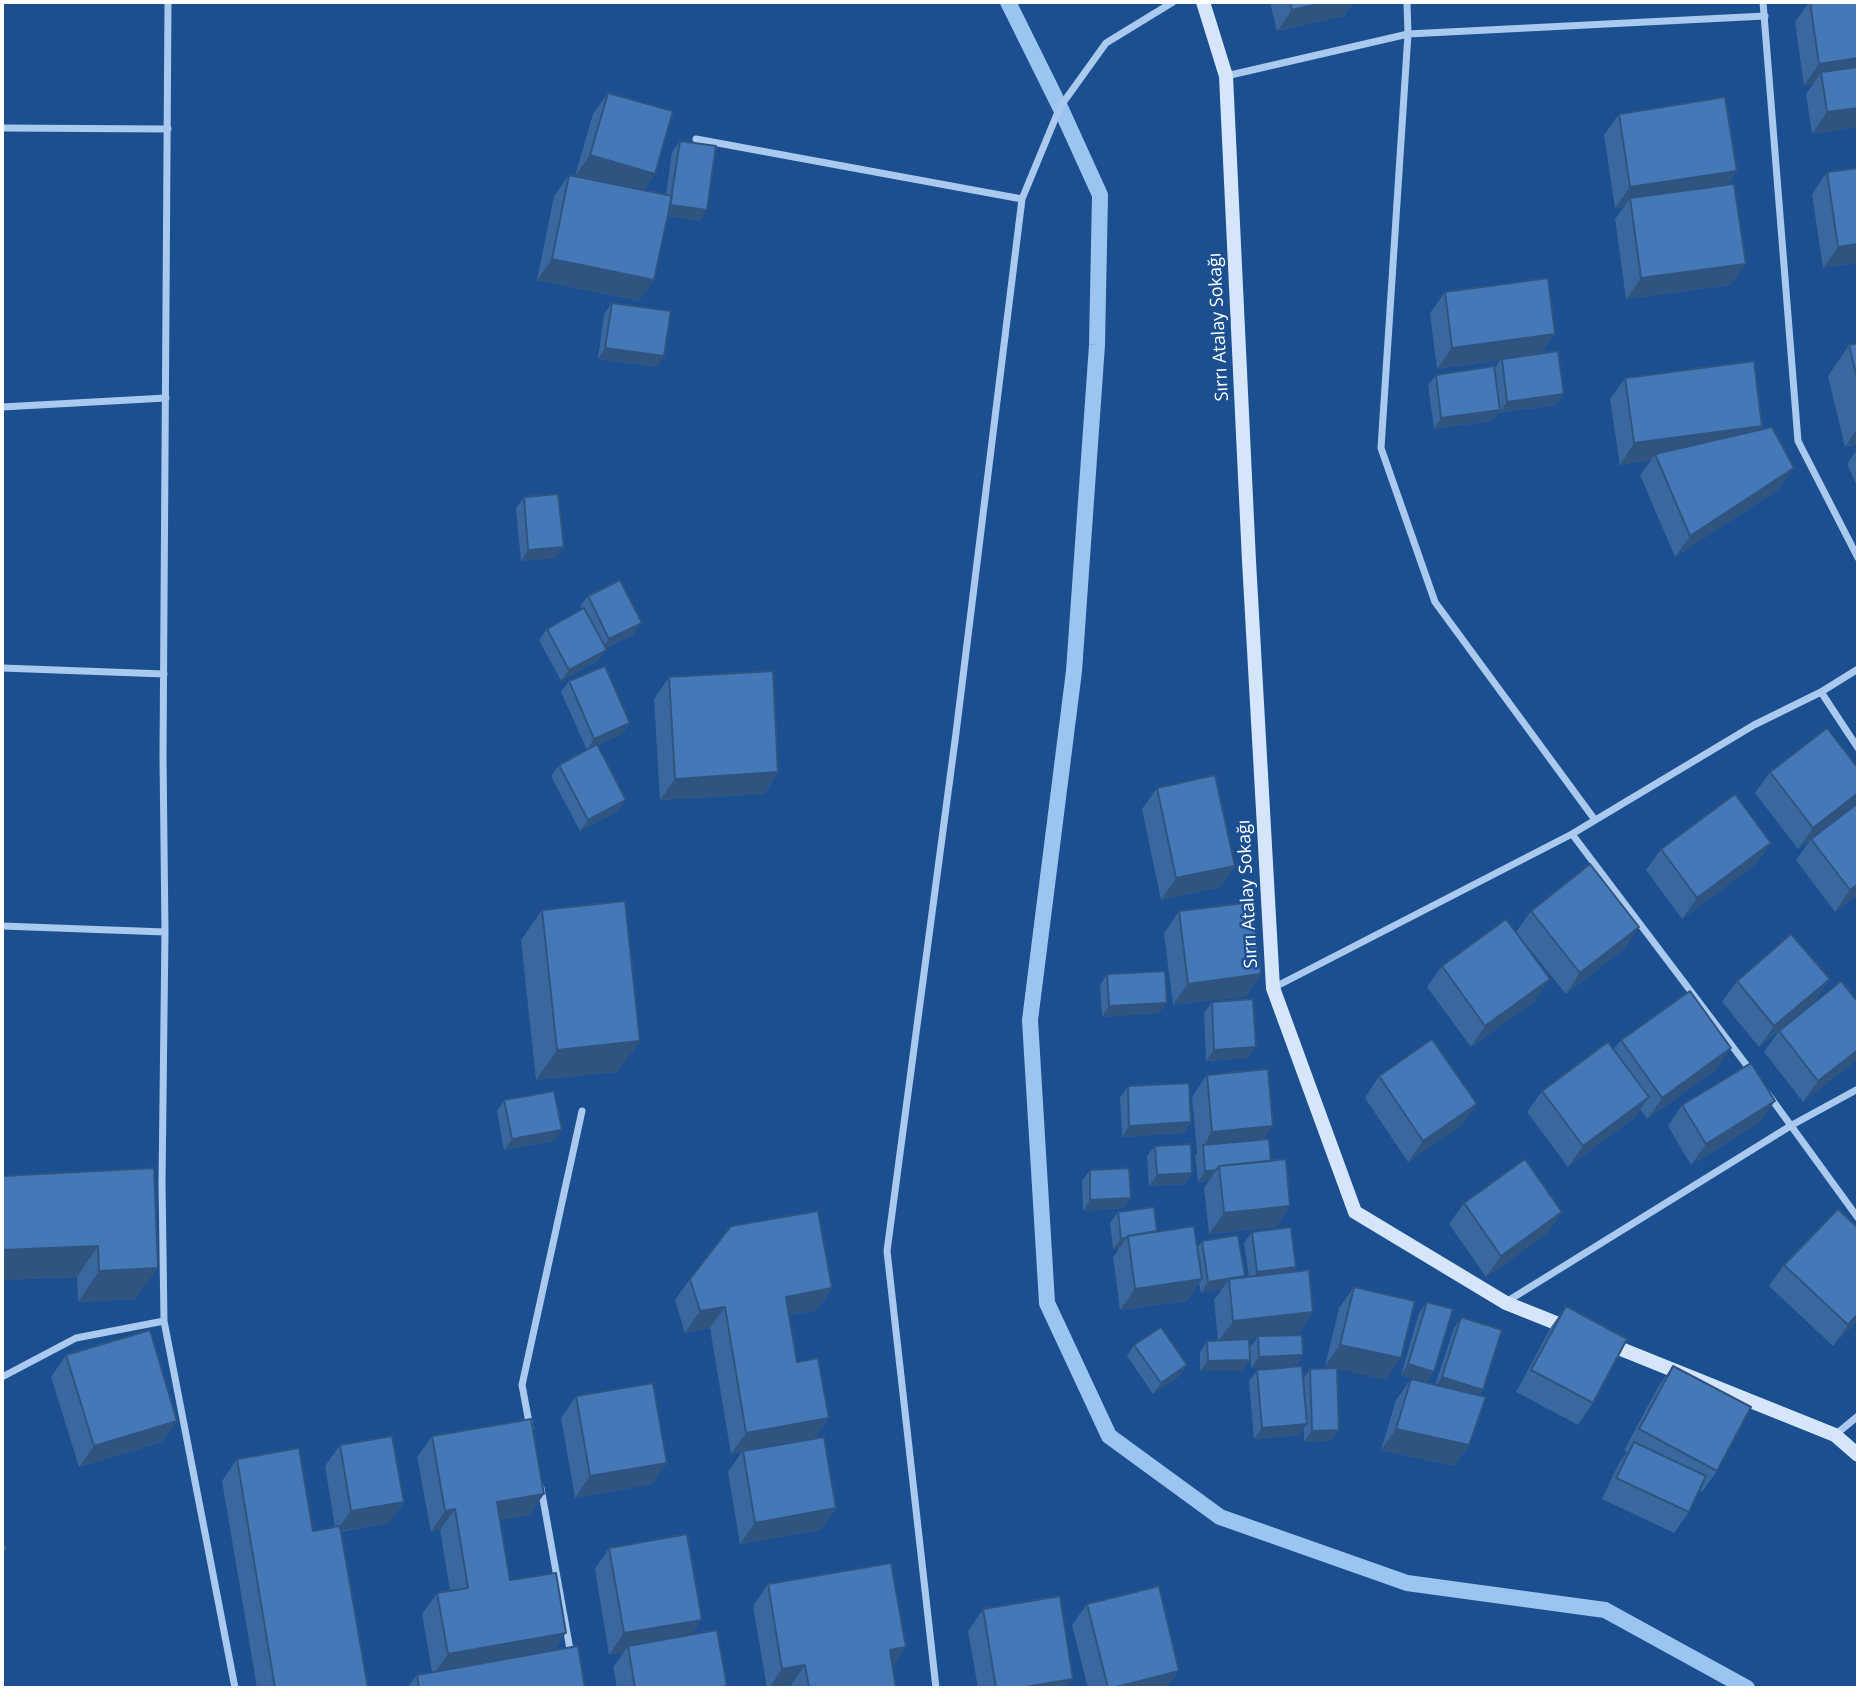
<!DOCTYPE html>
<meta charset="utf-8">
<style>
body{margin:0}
#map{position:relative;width:1860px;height:1690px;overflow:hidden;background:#1b4f8f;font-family:"Open Sans",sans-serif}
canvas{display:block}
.frame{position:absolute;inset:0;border:4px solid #fff;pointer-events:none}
</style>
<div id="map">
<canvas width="1860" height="1690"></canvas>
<div class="frame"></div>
</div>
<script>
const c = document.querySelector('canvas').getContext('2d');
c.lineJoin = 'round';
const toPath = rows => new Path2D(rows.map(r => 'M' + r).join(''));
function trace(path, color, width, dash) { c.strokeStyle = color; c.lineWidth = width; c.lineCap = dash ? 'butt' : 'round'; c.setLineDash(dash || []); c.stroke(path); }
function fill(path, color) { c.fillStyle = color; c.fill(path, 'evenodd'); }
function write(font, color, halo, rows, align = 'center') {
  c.font = font + ' "Open Sans",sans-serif'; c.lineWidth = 5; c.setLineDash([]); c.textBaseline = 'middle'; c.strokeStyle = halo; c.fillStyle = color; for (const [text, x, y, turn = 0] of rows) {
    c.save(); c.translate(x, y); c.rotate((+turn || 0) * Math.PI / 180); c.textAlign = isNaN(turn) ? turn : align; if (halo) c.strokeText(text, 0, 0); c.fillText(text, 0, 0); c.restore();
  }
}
const stream = toPath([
 [1008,2,1060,107,1100,195,1097,345,1074,671,1030,1020,1047,1303,1109,1436,1220,1517,1407,1583,1605,1610,1747,1688]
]);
const street = toPath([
 [1763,2,1798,441,1858,558],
 [1226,76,1408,34,1407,2],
 [2,128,168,129],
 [696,139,1022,199],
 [2,407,166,398],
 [2,668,164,674],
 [1821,692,1858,748],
 [1595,820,1435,602,1381,448,1408,34,1765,16],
 [1572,834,1751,1071],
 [2,926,165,932],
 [1273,988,1572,834,1754,725,1821,692,1858,669],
 [1768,1094,1858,1218],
 [1506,1302,1792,1125,1858,1089],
 [164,1321,235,1688],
 [2,1377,76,1338,164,1321,162,1183,165,932,163,756,168,2],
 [530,1428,522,1385,582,1111],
 [1835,1435,1858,1416],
 [541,1488,571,1655],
 [936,1688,887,1251,956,733,1022,199,1060,107,1106,43,1173,2]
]);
const secondary = toPath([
 [1203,2,1226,76,1249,561,1273,988,1355,1212,1506,1303,1571,1329],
 [1606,1343,1835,1435,1858,1455]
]);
const wall = toPath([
 [1270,2,1353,2,1344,16,1277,31],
 [1809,2,1858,2,1858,127,1812,134,1806,94,1813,84,1804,85,1795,22],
 [608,93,655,174,643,190,666,195,672,152,680,141,700,221,668,216,639,301,537,280,554,196,569,175,575,176,593,114],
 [1619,114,1737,171,1727,185,1731,285,1626,299,1615,219,1624,207,1615,208,1604,135],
 [1858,168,1858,263,1823,268,1812,194,1827,172],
 [1445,292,1555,334,1541,353,1556,405,1499,413,1499,411,1492,421,1434,429,1428,385,1436,375,1494,369,1500,360,1437,369,1430,313],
 [612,303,657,367,598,359,604,314],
 [1858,343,1858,444,1845,447,1828,376,1849,345],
 [1625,378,1762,426,1760,430,1779,489,1675,557,1640,475,1651,460,1620,465,1610,399],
 [1858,448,1858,488,1847,464],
 [524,497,564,547,556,558,521,561,516,508],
 [588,596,634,634,606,648,599,660,561,681,539,640,547,629,582,610,580,606],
 [669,677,778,772,764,794,660,800,654,699],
 [569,681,630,723,622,734,598,745,618,811,580,831,551,776,559,765,587,750,561,692],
 [1770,772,1855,805,1858,894,1835,912,1796,860,1811,839,1798,849,1755,793],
 [1157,788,1235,866,1220,887,1161,900,1142,809],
 [1661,849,1756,864,1682,919,1646,870],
 [542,910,618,1072,536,1080,521,940],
 [1179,911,1261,974,1246,996,1173,1005,1164,933],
 [1531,911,1625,948,1566,994,1516,932],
 [1442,966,1535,1001,1471,1047,1427,987],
 [1107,974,1159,1013,1102,1017,1100,985],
 [1830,979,1815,1000,1759,1047,1722,1002,1737,981],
 [1212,1002,1256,1047,1248,1058,1206,1061,1204,1013],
 [1858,1002,1858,1059,1803,1102,1764,1052,1779,1031],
 [1621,1040,1716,1070,1647,1119,1640,1109,1634,1118,1568,1167,1527,1112,1542,1091,1613,1050],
 [1207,1075,1264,1140,1276,1227,1209,1234,1204,1188,1209,1181,1198,1182,1195,1156,1197,1153,1192,1097],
 [1379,1076,1462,1125,1408,1162,1365,1098],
 [1128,1086,1191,1122,1184,1133,1122,1137,1120,1097],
 [504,1100,554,1141,504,1150,497,1111],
 [1682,1105,1760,1122,1691,1165,1668,1126],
 [1155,1146,1192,1173,1185,1184,1149,1186,1147,1156],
 [154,1168,136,1299,78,1302,77,1277,2,1280,2,1176],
 [1090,1170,1131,1198,1123,1208,1083,1211,1082,1181],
 [1464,1203,1547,1234,1486,1277,1449,1224],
 [1118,1212,1157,1231,1197,1248,1202,1241,1245,1276,1244,1278,1249,1277,1244,1243,1252,1232,1296,1267,1292,1272,1313,1312,1299,1333,1274,1336,1303,1355,1296,1366,1251,1368,1250,1347,1257,1338,1243,1339,1250,1360,1242,1371,1200,1371,1200,1352,1207,1341,1218,1340,1214,1300,1222,1289,1201,1293,1199,1283,1187,1301,1120,1310,1113,1257,1119,1249,1113,1249,1110,1223],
 [1784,1265,1858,1320,1833,1346,1769,1286],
 [690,1279,832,1288,817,1310,789,1315,797,1362,829,1418,814,1438,836,1508,821,1530,740,1544,728,1472,742,1452,731,1454,710,1328,685,1333,675,1300],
 [1354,1287,1386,1380,1337,1368,1339,1430,1331,1441,1304,1442,1304,1428,1299,1435,1254,1439,1249,1381,1257,1370,1303,1379,1310,1369,1337,1368,1325,1366,1339,1308],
 [1427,1302,1434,1372,1426,1382,1435,1385,1454,1328,1461,1317,1483,1390,1479,1396,1469,1445,1454,1466,1381,1450,1396,1400,1411,1379,1415,1380,1401,1375,1419,1313],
 [1566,1306,1593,1403,1578,1425,1516,1392,1551,1327],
 [1134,1345,1187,1365,1179,1376,1153,1394,1127,1356],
 [66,1355,177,1421,162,1442,79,1467,51,1377],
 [1673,1366,1717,1471,1702,1492,1699,1490,1689,1512,1674,1533,1602,1499,1619,1463,1627,1452,1624,1450,1658,1387],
 [576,1396,667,1463,652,1484,575,1498,561,1418],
 [432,1436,544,1494,529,1515,500,1520,510,1580,554,1650,585,1688,407,1688,417,1675,432,1672,422,1614,437,1593,450,1591,440,1530,431,1532,417,1457],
 [340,1445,404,1502,389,1523,341,1532,368,1688,257,1688,222,1481,237,1459,313,1531,335,1527,325,1466],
 [609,1548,691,1635,725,1688,617,1688,613,1667,624,1652,609,1655,595,1569],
 [768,1584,906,1647,893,1666,896,1688,790,1688,790,1687,779,1688,767,1688,753,1606],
 [1087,1604,1167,1688,1088,1688,1072,1625],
 [983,1609,1067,1688,978,1688,968,1631]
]);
const shadedWall = toPath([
 [1327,2,1353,2,1344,16,1277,31,1292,10],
 [1858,58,1858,77,1821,72,1813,84,1804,85,1819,64],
 [1858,108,1858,127,1812,134,1827,112],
 [590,155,655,174,640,195,575,176],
 [1737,171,1722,192,1630,198,1624,207,1615,208,1630,187],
 [670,205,707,210,700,221,663,215],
 [1858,244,1858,263,1823,268,1838,247],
 [552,259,654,280,639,301,537,280],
 [1746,264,1731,285,1626,299,1641,278],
 [1555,334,1540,355,1502,359,1500,360,1437,369,1452,348],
 [605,348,664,356,657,367,598,359],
 [1564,394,1556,405,1499,413,1507,402],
 [1500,410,1492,421,1434,429,1441,418],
 [1762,426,1747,447,1655,454,1651,460,1620,465,1634,443],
 [1858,427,1858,444,1845,447],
 [1794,468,1779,489,1675,557,1690,536],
 [564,547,556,558,521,561,528,550],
 [642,623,634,634,601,650,609,639],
 [607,650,599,660,561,681,569,670],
 [630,723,622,734,587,750,594,739],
 [778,772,764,794,660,800,675,779],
 [1858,793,1858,801,1855,805,1798,849,1813,828],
 [626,800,618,811,580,831,588,820],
 [1771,843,1756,864,1682,919,1697,898],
 [1235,866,1220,887,1161,900,1176,878],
 [1858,884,1858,894,1835,912,1850,890],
 [1639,927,1625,948,1566,994,1580,973],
 [1261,974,1246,996,1173,1005,1188,984],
 [1550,979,1535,1001,1471,1047,1485,1026],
 [1830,979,1815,1000,1759,1047,1774,1026],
 [1167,1003,1159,1013,1102,1017,1109,1006],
 [640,1041,618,1072,536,1080,557,1050],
 [1256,1047,1248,1058,1206,1061,1214,1050],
 [1731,1048,1716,1070,1647,1119,1662,1098],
 [1858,1050,1858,1059,1803,1102,1818,1081],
 [1649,1097,1634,1118,1568,1167,1583,1146],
 [1775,1101,1760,1122,1691,1165,1706,1144],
 [1477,1104,1462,1125,1408,1162,1423,1141],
 [1191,1122,1184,1133,1122,1137,1129,1126],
 [1273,1126,1258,1148,1203,1146,1212,1132],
 [562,1130,554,1141,504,1150,512,1139],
 [1216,1170,1209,1181,1198,1182,1205,1171],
 [1192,1173,1185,1184,1149,1186,1157,1175],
 [1131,1198,1123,1208,1083,1211,1090,1200],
 [1290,1206,1276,1227,1209,1234,1224,1213],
 [1562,1212,1547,1234,1486,1277,1501,1256],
 [1126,1238,1119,1249,1113,1249,1121,1239],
 [98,1246,77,1277,2,1280,2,1250],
 [1296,1267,1288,1278,1249,1283,1257,1272],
 [158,1268,136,1299,78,1302,99,1271],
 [1245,1276,1237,1287,1229,1279,1222,1289,1201,1293,1208,1282],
 [1202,1279,1187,1301,1120,1310,1135,1289],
 [832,1288,817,1310,771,1318,786,1297],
 [725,1307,710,1328,685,1333,700,1311],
 [1313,1312,1299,1333,1218,1342,1233,1321],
 [1858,1314,1858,1320,1833,1346,1848,1325],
 [1340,1345,1401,1358,1386,1380,1325,1366],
 [1303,1355,1296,1366,1251,1368,1259,1357],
 [1250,1360,1242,1371,1200,1371,1208,1361],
 [1408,1364,1434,1372,1426,1383,1401,1375],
 [1187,1365,1179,1376,1153,1394,1161,1383],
 [1442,1377,1483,1390,1475,1401,1434,1388],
 [829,1418,814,1439,731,1454,746,1433],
 [177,1421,162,1442,79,1467,94,1446],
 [1307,1424,1299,1435,1254,1439,1262,1428],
 [1396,1429,1469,1445,1454,1466,1381,1450],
 [1339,1430,1331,1441,1304,1442,1312,1431],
 [667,1463,652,1484,575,1498,590,1476],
 [544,1494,529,1515,482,1523,497,1502],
 [404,1502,389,1523,336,1532,351,1511],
 [836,1508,821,1530,740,1544,755,1523],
 [455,1509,440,1530,431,1532,445,1511],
 [702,1620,687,1641,628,1646,624,1652,609,1655,624,1633],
 [566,1633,551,1654,433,1675,448,1654],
 [906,1647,891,1668,890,1650],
 [805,1665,790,1687,769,1688,782,1669],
 [1179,1671,1167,1688,1112,1688],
 [1073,1679,1067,1688,1019,1688]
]);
const building = toPath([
 [1290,2,1327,2,1292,10,1290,2],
 [1810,2,1858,2,1858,58,1819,64,1810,2],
 [1858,67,1858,108,1827,112,1821,72,1858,67],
 [608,93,673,111,655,174,590,155,608,93],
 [1725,97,1737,171,1630,187,1619,114,1725,97],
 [680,141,716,146,707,210,670,205,680,141],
 [1858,168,1858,244,1838,247,1827,172,1858,168],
 [569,175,672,196,654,280,552,259,569,175],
 [1734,184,1746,264,1641,278,1630,198,1734,184],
 [1548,278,1555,334,1452,348,1445,292,1548,278],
 [612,303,671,311,664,356,605,348,612,303],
 [1858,343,1858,382,1849,345,1858,343],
 [1558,351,1564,394,1507,402,1502,359,1558,351],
 [1754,361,1762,426,1634,443,1625,378,1754,361],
 [1494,366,1500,410,1441,418,1436,375,1494,366],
 [1772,427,1794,468,1690,536,1655,454,1772,427],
 [558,494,564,547,528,550,524,497,558,494],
 [620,580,642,623,609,639,588,596,620,580],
 [584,608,607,650,569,670,547,629,584,608],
 [605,666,630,723,594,739,569,681,605,666],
 [773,671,778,772,675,779,669,677,773,671],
 [1827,728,1858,768,1858,793,1813,828,1770,772,1827,728],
 [597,744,626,800,588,820,559,765,597,744],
 [1215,775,1235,866,1176,878,1157,788,1215,775],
 [1735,794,1771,843,1697,898,1661,849,1735,794],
 [1858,803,1858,884,1850,890,1811,839,1858,803],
 [1590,864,1639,927,1580,973,1531,911,1590,864],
 [625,901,640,1041,557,1050,542,910,625,901],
 [1252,902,1261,974,1188,984,1179,911,1252,902],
 [1506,919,1550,979,1485,1026,1442,966,1506,919],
 [1791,934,1830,979,1774,1026,1737,981,1791,934],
 [1165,971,1167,1003,1109,1006,1107,974,1165,971],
 [1841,981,1858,1002,1858,1050,1818,1081,1779,1031,1841,981],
 [1690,991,1731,1048,1662,1098,1621,1040,1690,991],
 [1253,999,1256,1047,1214,1050,1212,1002,1253,999],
 [1432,1039,1477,1104,1423,1141,1379,1076,1432,1039],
 [1608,1042,1649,1097,1583,1146,1542,1091,1608,1042],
 [1751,1063,1775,1101,1706,1144,1682,1105,1751,1063],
 [1268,1069,1273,1126,1212,1132,1207,1075,1268,1069],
 [1189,1083,1191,1122,1129,1126,1128,1086,1189,1083],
 [554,1091,562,1130,512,1139,504,1100,554,1091],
 [1269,1139,1271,1161,1219,1166,1216,1170,1205,1171,1203,1145,1269,1139],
 [1191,1144,1192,1173,1157,1175,1155,1146,1191,1144],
 [1286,1159,1290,1206,1224,1213,1219,1166,1286,1159],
 [1525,1159,1562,1212,1501,1256,1464,1203,1525,1159],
 [154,1168,158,1268,99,1271,98,1246,2,1250,2,1176,154,1168],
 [1129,1168,1131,1198,1090,1200,1090,1170,1129,1168],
 [1154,1207,1157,1231,1128,1236,1126,1238,1121,1239,1118,1212,1154,1207],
 [1838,1209,1858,1228,1858,1314,1848,1325,1784,1265,1838,1209],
 [818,1211,832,1288,786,1297,797,1362,818,1358,829,1418,746,1433,725,1307,700,1311,690,1279,731,1226,818,1211],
 [1194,1226,1202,1279,1135,1289,1128,1236,1194,1226],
 [1291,1227,1296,1267,1257,1272,1252,1232,1291,1227],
 [1238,1235,1245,1276,1208,1282,1202,1241,1238,1235],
 [1309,1270,1313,1312,1233,1321,1229,1279,1309,1270],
 [1354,1287,1415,1301,1401,1358,1340,1345,1354,1287],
 [1427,1302,1453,1309,1434,1372,1408,1364,1427,1302],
 [1566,1306,1627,1339,1593,1403,1531,1370,1566,1306],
 [1461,1317,1502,1330,1483,1390,1442,1377,1461,1317],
 [1161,1327,1187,1365,1161,1383,1134,1345,1161,1327],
 [150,1330,177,1421,94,1446,66,1355,150,1330],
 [1302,1335,1303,1355,1259,1357,1258,1336,1302,1335],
 [1249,1339,1250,1360,1208,1361,1207,1341,1249,1339],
 [1302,1366,1307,1424,1262,1428,1257,1370,1302,1366],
 [1673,1366,1751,1407,1717,1471,1639,1429,1673,1366],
 [1337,1368,1339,1430,1312,1431,1310,1369,1337,1368],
 [1411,1379,1486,1397,1469,1445,1396,1429,1411,1379],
 [653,1383,667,1463,590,1476,576,1396,653,1383],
 [531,1419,544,1494,497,1502,510,1580,556,1573,566,1633,448,1654,437,1593,468,1588,455,1509,445,1511,432,1436,531,1419],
 [392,1436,404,1502,351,1511,340,1445,392,1436],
 [824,1437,836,1508,755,1523,743,1451,824,1437],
 [1634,1442,1706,1476,1689,1512,1616,1478,1634,1442],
 [299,1448,313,1531,340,1526,368,1688,275,1688,237,1459,299,1448],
 [687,1534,702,1620,624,1633,609,1548,687,1534],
 [2,1539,7,1549,2,1552,2,1539],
 [891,1563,906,1647,890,1650,896,1688,809,1688,805,1665,782,1669,768,1584,891,1563],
 [1159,1586,1179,1671,1112,1688,1108,1688,1087,1604,1159,1586],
 [1060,1596,1073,1679,1019,1688,996,1688,983,1609,1060,1596],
 [717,1630,727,1686,712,1688,635,1688,628,1646,717,1630],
 [578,1646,585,1688,419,1688,417,1675,578,1646]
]);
const streetNames = [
 ["Sırrı Atalay Sokağı",1219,327,-93],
 ["Sırrı Atalay Sokağı",1248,894,-93]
];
trace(stream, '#9cc4f0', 16);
trace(street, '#a9c9ee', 7);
trace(secondary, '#d6e6fa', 14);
fill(wall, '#3a679d');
fill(shadedWall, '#305480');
fill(building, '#4478b7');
trace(building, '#305480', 2);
write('18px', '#fff', '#1b4f8f', streetNames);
</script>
